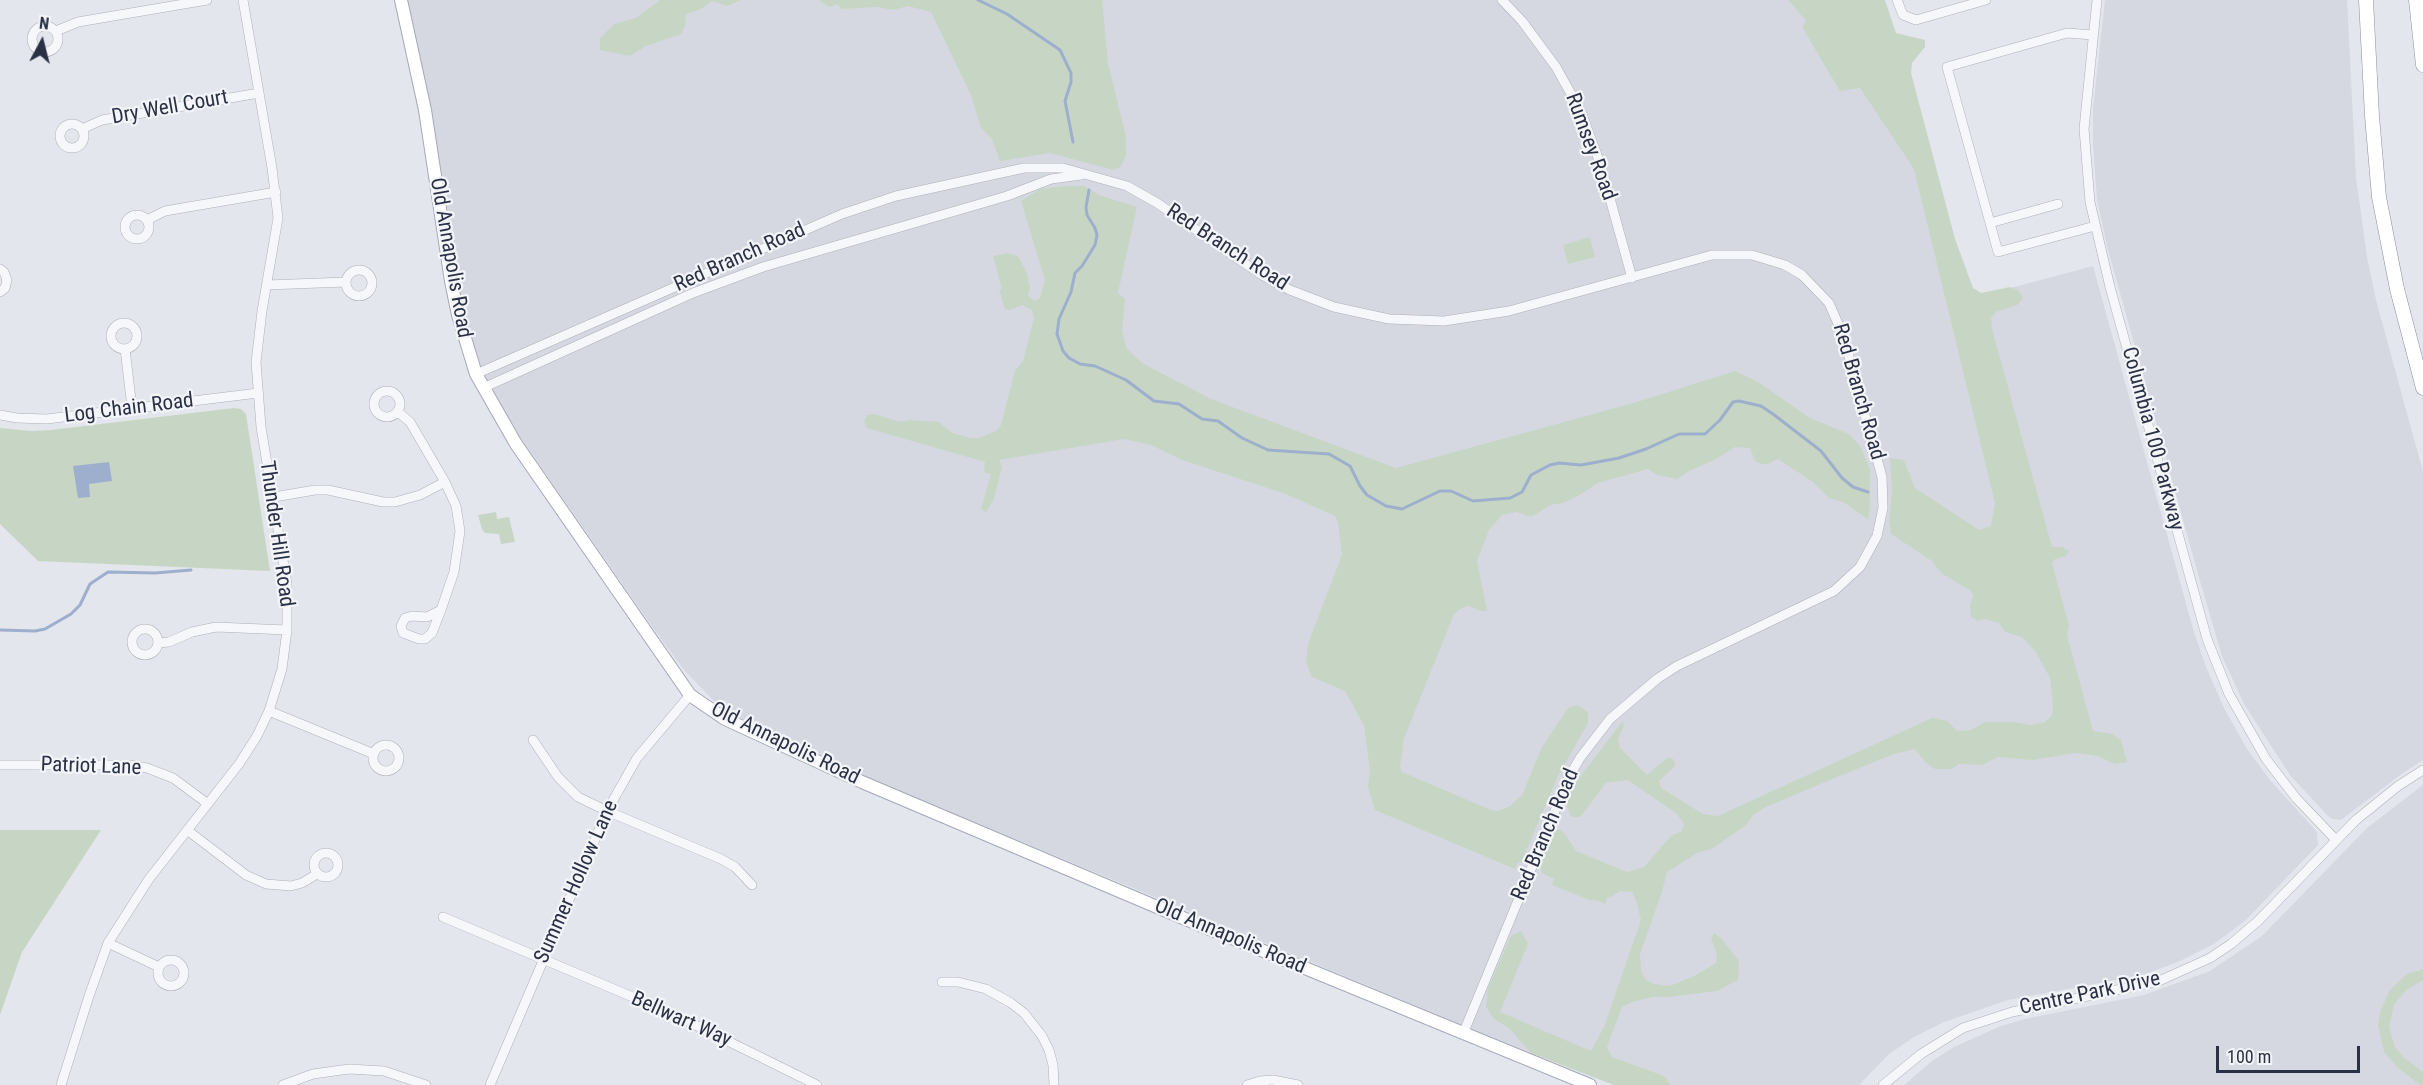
<!DOCTYPE html>
<style>
body{margin:0}
#map{position:relative;width:2423px;height:1085px;overflow:hidden;background:#e3e6ec;font-family:"Roboto Condensed",sans-serif}
canvas{display:block}
.north{position:absolute;left:12px;top:12px;width:60px;height:60px;-webkit-text-stroke:4px #f3f5f9;paint-order:stroke;rotate:7deg;font-size:16px;font-weight:700;line-height:24px;text-align:center;color:#2a3145}
.north::after{content:'';display:block;margin:auto;width:21px;height:27px;background:#2a3145;clip-path:polygon(50% 0,100% 100%,50% 72%,0 100%)}
.scale{position:absolute;left:2216px;top:1046px;width:144px;height:27px;box-sizing:border-box;border:3px solid #2a3145;border-top:0;padding-left:8px;font-size:18px;line-height:21px;white-space:nowrap;color:#2a3145;-webkit-text-stroke:4px #f3f5f9;paint-order:stroke}
</style>
<div id="map">
<canvas width="2423" height="1085"></canvas>
<div class="north">N</div>
<div class="scale">100 m</div>
</div>
<script>
const c = document.querySelector('canvas').getContext('2d');
c.lineJoin = 'round';
function fill(path, color) { c.fillStyle = color; c.fill(path, 'evenodd'); }
const toPath = rows => new Path2D(rows.map(r => 'M' + r).join(''));
function trace(path, color, width, dash) { c.strokeStyle = color; c.lineWidth = width; c.lineCap = dash ? 'butt' : 'round'; c.setLineDash(dash || []); c.stroke(path); }
function write(font, color, halo, rows, align = 'center') {
  c.font = font + ' "Roboto Condensed",sans-serif'; c.lineWidth = 4.5; c.setLineDash([]); c.textBaseline = 'middle'; c.strokeStyle = halo; c.fillStyle = color; for (const [text, x, y, turn = 0] of rows) {
    c.save(); c.translate(x, y); c.rotate((+turn || 0) * Math.PI / 180); c.textAlign = isNaN(turn) ? turn : align; if (halo) c.strokeText(text, 0, 0); c.fillText(text, 0, 0); c.restore();
  }
}
const built = toPath([
 [408,0,1788,0,1863,84,1917,140,1966,300,2093,266,2193,629,2206,667,2224,708,2247,749,2270,780,2317,832,2318,845,2246,920,2214,944,2180,961,2143,975,2008,1000,1944,1022,1914,1037,1889,1054,1859,1085,1614,1085,1491,1037,883,784,755,727,715,702,684,670,656,632,522,440,486,379,474,347,464,312,431,108],
 [2105,0,2347,0,2356,178,2367,257,2376,300,2423,472,2423,760,2400,775,2341,820,2332,819,2326,814,2290,775,2244,704,2222,656,2200,581,2107,246,2097,199,2093,144,2093,109],
 [2423,785,2423,1085,1904,1085,1932,1061,1954,1047,2001,1026,2025,1019,2144,995,2210,971,2262,936,2367,828]
]);
const green = toPath([
 [660,0,741,0,727,6,712,1,701,9,686,14,685,26,681,34,646,46,630,56,600,50,600,38,614,24,636,18],
 [819,0,1102,0,1108,63,1126,137,1126,156,1120,167,1113,170,1050,153,1000,161,992,139,981,128,971,95,931,12,908,6,893,10,878,7,841,9,838,4,829,7],
 [1788,0,1885,0,1896,33,1925,40,1925,47,1912,63,1911,73,1955,239,1973,288,1981,293,2010,287,2018,290,2023,298,2017,305,1996,312,1991,318,1992,329,2052,547,2062,547,2069,551,2066,556,2055,559,2052,563,2069,626,2067,635,2093,731,2112,734,2121,740,2127,762,2115,764,2098,756,2077,753,2032,760,1998,757,1982,765,1959,764,1952,769,1935,769,1925,762,1915,749,1894,754,1830,780,1766,807,1753,815,1746,825,1712,849,1699,852,1667,872,1662,892,1640,954,1641,970,1645,979,1654,984,1670,986,1694,976,1716,963,1717,955,1711,938,1714,933,1721,938,1739,961,1738,980,1717,991,1668,997,1653,997,1632,1002,1622,1007,1607,1047,1612,1057,1664,1076,1671,1085,1614,1085,1531,1053,1509,1028,1494,1019,1486,1007,1488,988,1511,936,1521,931,1528,944,1500,1012,1591,1051,1604,1027,1641,920,1637,903,1632,892,1620,891,1610,898,1608,896,1605,904,1593,899,1592,901,1552,885,1554,879,1542,873,1539,862,1553,830,1560,830,1565,834,1576,851,1627,872,1644,867,1671,836,1682,831,1684,824,1677,814,1628,780,1606,783,1580,817,1571,817,1567,806,1570,790,1622,722,1624,725,1618,739,1620,748,1647,775,1667,758,1672,758,1675,762,1675,766,1659,781,1661,788,1703,814,1718,816,1932,718,1947,721,1957,731,1971,730,1985,722,2014,722,2031,725,2045,722,2052,715,2053,704,2050,678,2035,651,2022,637,2005,632,1999,623,1985,619,1978,621,1971,617,1970,605,1973,597,1971,591,1941,573,1932,561,1891,534,1889,521,1892,493,1890,458,1904,460,1915,488,1979,530,1991,526,1995,503,1914,169,1860,88,1840,91,1802,27,1806,21],
 [1064,186,1084,186,1099,195,1137,207,1118,293,1125,299,1122,331,1127,349,1142,363,1211,399,1396,468,1637,402,1735,371,1758,382,1810,418,1849,434,1860,446,1870,469,1870,505,1868,519,1843,502,1829,498,1813,482,1778,459,1768,464,1762,464,1755,461,1750,448,1735,447,1714,460,1689,471,1677,479,1657,475,1648,469,1598,483,1578,496,1563,503,1550,505,1533,516,1527,516,1517,512,1502,515,1489,530,1477,561,1487,611,1481,611,1469,606,1460,609,1454,614,1404,738,1400,767,1402,772,1491,810,1498,811,1510,806,1522,795,1542,747,1568,708,1577,705,1588,712,1588,723,1559,774,1521,863,1518,862,1515,869,1375,810,1368,787,1370,771,1364,725,1345,691,1312,677,1306,662,1308,644,1342,555,1338,522,1335,516,1286,494,1182,460,1151,445,1124,439,999,460,1002,467,994,499,986,512,981,509,991,474,984,472,985,462,867,428,864,421,867,415,874,414,901,422,909,420,939,422,952,433,971,438,979,438,996,431,1001,425,1015,371,1023,361,1034,318,1032,310,1022,305,1010,310,1005,309,999,290,1002,289,993,256,1007,253,1018,256,1027,273,1030,288,1028,296,1035,301,1040,298,1045,280,1021,201,1040,189],
 [1590,237,1595,257,1568,264,1563,245],
 [234,408,241,409,246,414,270,571,38,561,0,524,0,428,31,431,51,430],
 [496,512,497,519,509,517,515,542,501,544,499,534,485,533,482,529,478,515],
 [0,830,101,830,22,952,0,1015],
 [2423,969,2423,980,2406,990,2394,1005,2389,1027,2395,1047,2403,1057,2423,1072,2423,1085,2420,1085,2397,1067,2384,1052,2378,1025,2380,1012,2390,990,2407,974]
]);
const water = toPath([
 [109,462,112,481,89,484,90,497,78,498,73,466]
]);
const stream = toPath([
 [978,0,1007,14,1060,50,1071,73,1071,82,1065,101,1073,142],
 [1089,190,1086,207,1087,215,1095,228,1097,235,1095,245,1082,266,1075,273,1071,292,1059,319,1057,334,1063,351,1069,358,1080,364,1095,366,1126,380,1154,401,1179,404,1202,419,1218,421,1242,438,1268,450,1329,454,1350,466,1360,486,1367,495,1386,506,1402,509,1440,491,1451,491,1473,501,1510,498,1522,492,1531,475,1550,465,1559,463,1581,465,1619,458,1646,449,1679,434,1705,434,1720,420,1733,402,1739,401,1761,406,1773,414,1821,451,1842,478,1853,487,1868,492],
 [0,630,35,631,45,629,71,614,80,605,90,584,108,572,155,573,191,570]
]);
const minor = toPath([
 [1502,0,1522,21,1556,67,1581,112,1601,166,1632,278],
 [1897,0,1903,15,1916,20,1986,0],
 [2097,0,2084,129,2090,202,2110,287,2207,639,2229,694,2266,759,2296,798,2336,840],
 '32 39a13 13 0 1 1 26 0a13 13 0 1 1-26 0Z',
 [56,31,78,22,207,0],
 [2093,35,2067,33,1947,67,1998,252,2095,226],
 '60 136a12 12 0 1 1 24 0a12 12 0 1 1-24 0Z',
 [82,129,102,120,259,93],
 '125 227a12 12 0 1 1 24 0a12 12 0 1 1-24 0Z',
 [147,220,165,211,276,192],
 [1990,223,2058,204],
 [0,269,4,272,7,280,5,288,0,292],
 '346 283a13 13 0 1 1 26 0a13 13 0 1 1-26 0Z',
 [267,285,346,282],
 '111 336a13 13 0 1 1 26 0a13 13 0 1 1-26 0Z',
 [125,349,132,408],
 [476,374,842,214,896,196,1024,168,1063,168,1127,186,1157,203,1262,275,1290,290,1334,307,1389,319,1444,321,1509,311,1712,255,1752,255,1785,265,1802,275,1829,303,1843,335,1882,477,1883,508,1877,536,1860,567,1834,591,1677,666,1657,679,1610,719,1580,758,1569,777,1463,1034],
 [483,388,693,293,763,267,1007,196,1051,179,1081,175],
 '374 404a13 13 0 1 1 26 0a13 13 0 1 1-26 0Z',
 [398,412,410,422,445,482,456,506,460,531,454,572,441,610,432,633,425,639,419,639,403,633,401,626,405,618,412,616,427,617,441,610],
 [0,415,17,418,47,419,258,393],
 [274,497,315,490,328,490,383,502,395,502,420,495,445,482],
 '132 642a13 13 0 1 1 26 0a13 13 0 1 1-26 0Z',
 [158,643,169,642,192,632,216,627,287,630],
 [269,711,374,754],
 [533,740,558,777,578,797,607,811,721,859,735,867,752,885],
 '373 758a13 13 0 1 1 26 0a13 13 0 1 1-26 0Z',
 [0,765,130,765,147,768,173,778,208,804],
 [187,830,246,875,266,884,291,886,302,883,317,874],
 '314 865a12 12 0 1 1 24 0a12 12 0 1 1-24 0Z',
 [443,917,673,1014,817,1085],
 [108,943,159,967],
 '158 973a13 13 0 1 1 26 0a13 13 0 1 1-26 0Z',
 [942,982,958,982,986,989,1011,1003,1024,1013,1042,1036,1049,1050,1053,1065,1054,1085],
 [61,1085,89,996,108,943,149,879,239,764,257,736,269,711,282,669,287,630,287,584,261,427,256,362,262,311,278,218,272,168,243,0],
 [283,1085,313,1074,349,1069,384,1071,426,1085],
 [490,1085,607,811,637,758,690,695],
 [1247,1085,1260,1081,1273,1080,1298,1085],
 [1883,1085,1921,1054,1963,1028,2012,1012,2159,981,2210,958,2231,944,2258,921,2356,820,2398,786,2423,770]
]);
const major = toPath([
 [401,0,425,110,451,281,458,315,476,374,516,444,690,695,725,719,862,782,1183,918,1590,1085]
]);
const highway = toPath([
 [2366,0,2372,116,2379,197,2397,289,2423,388],
 [2416,0,2423,65]
]);
const streetNames = [
 ["Dry Well Court",170,108,-10],
 ["Rumsey Road",1590,147,70],
 ["Red Branch Road",1227,248,33],
 ["Old Annapolis Road",450,258,80],
 ["Red Branch Road",740,258,-24],
 ["Red Branch Road",1858,392,74],
 ["Log Chain Road",129,409,-7],
 ["Columbia 100 Parkway",2152,439,75],
 ["Thunder Hill Road",276,534,82],
 ["Old Annapolis Road",785,744,26],
 ["Patriot Lane",91,767,2],
 ["Red Branch Road",1546,835,-67],
 ["Summer Hollow Lane",577,882,-66],
 ["Old Annapolis Road",1230,937,23],
 ["Centre Park Drive",2090,994,-12],
 ["Bellwart Way",681,1020,24]
];
fill(built, '#d5d8e1');
fill(green, '#c7d6c4');
fill(water, '#9dafcd');
trace(stream, '#9dafcd', 3);
trace(minor, '#acb0ba', 10);
trace(major, '#a2a8b8', 14);
trace(highway, '#8a91a3', 15);
trace(minor, '#f6f7fa', 9);
trace(major, '#fff', 12);
trace(highway, '#fff', 14);
write('21px', '#2a3145', '#f3f5f9', streetNames);
</script>
